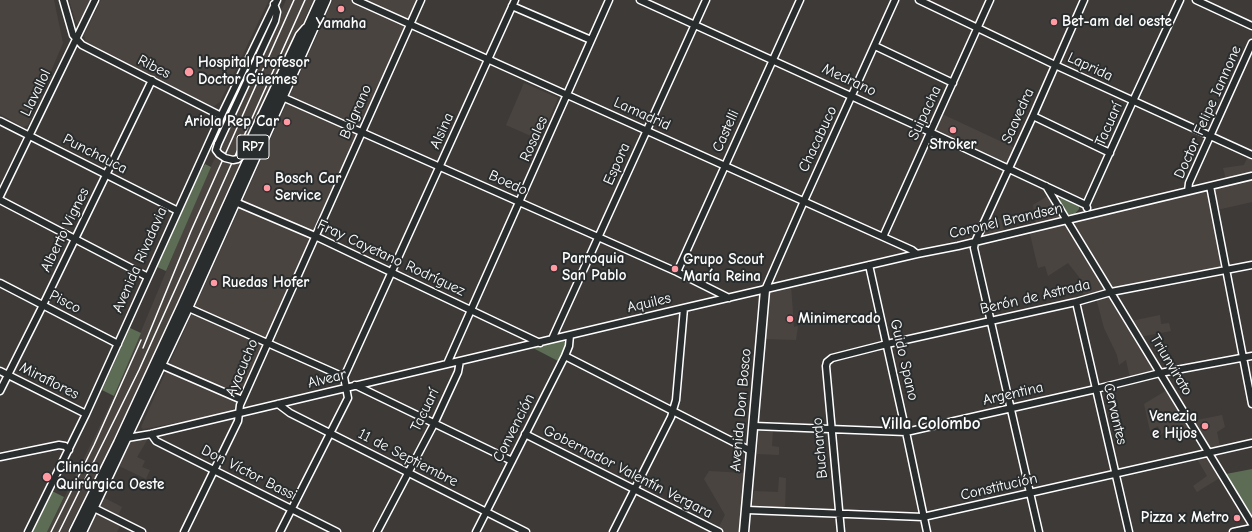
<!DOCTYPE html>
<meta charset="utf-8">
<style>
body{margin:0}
canvas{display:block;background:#3d3a38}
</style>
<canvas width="1252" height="532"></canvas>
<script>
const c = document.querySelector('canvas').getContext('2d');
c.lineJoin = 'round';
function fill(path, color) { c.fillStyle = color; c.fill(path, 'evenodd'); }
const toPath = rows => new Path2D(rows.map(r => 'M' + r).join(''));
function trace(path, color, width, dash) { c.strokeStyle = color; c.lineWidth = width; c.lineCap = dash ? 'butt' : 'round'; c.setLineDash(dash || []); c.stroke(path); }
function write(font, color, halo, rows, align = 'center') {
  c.font = font + ' "Comic Neue",sans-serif'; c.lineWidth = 4; c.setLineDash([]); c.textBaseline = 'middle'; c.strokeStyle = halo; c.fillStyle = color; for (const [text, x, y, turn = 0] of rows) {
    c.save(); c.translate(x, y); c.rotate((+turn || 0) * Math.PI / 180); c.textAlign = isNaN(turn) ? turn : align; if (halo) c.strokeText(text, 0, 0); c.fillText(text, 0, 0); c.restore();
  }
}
const built = toPath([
 [0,0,54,0,63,43,28,125,23,127,0,114],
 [69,0,91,0,79,24,76,22],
 [101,0,269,0,220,102,213,107,86,42,84,35],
 [286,0,313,0,135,397,67,532,47,532,95,436,114,396,199,193],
 [333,0,419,0,236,407,228,413,143,429,141,427],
 [524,83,558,98,540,140,506,125],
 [942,114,1015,148,1009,162,1005,164,936,132],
 [1248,156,1252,158,1252,173,1226,179,1223,168,1244,165],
 [1252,180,1252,202,1217,210,1214,192,1215,189],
 [1203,191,1209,195,1222,262,1220,267,1117,290,1114,289,1111,287,1075,228,1074,226,1076,221,1078,219],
 [1049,195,1060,214,1061,217,1059,218,1036,223,1033,205],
 [991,215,1001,219,1004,231,984,235,983,233],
 [1063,223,1066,224,1104,286,1104,288,1101,292,1084,296,1079,277,1068,263,1048,276,1045,266,1038,268,1029,230],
 [791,286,794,327,798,326,796,340,765,339,769,292,771,290],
 [1107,295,1110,297,1154,368,1152,372,1130,378,1126,360,1119,365,1117,355,1104,328,1096,298],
 [1160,315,1161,324,1169,323,1171,331,1140,337,1131,321],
 [1167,390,1195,434,1179,443,1178,433,1169,438,1167,430,1160,435,1158,426,1150,431,1144,404],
 [1222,415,1225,427,1217,432,1220,447,1210,449,1208,447,1192,421],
 [759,429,773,429,772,446,779,447,779,455,757,454],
 [149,437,137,457,145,461,142,467,150,470,146,479,119,466,130,443,134,440],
 [1207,456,1221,477,1197,492,1193,486,1207,476,1196,457],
 [709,471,745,473,740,532,724,532,718,529,725,515,704,479],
 [779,477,786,478,785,509,754,508,752,505,754,491,778,492],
 [103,497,122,507,118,516,101,507,100,504],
 [99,514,121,524,117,532,86,532,94,516]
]);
const green = toPath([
 [205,164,211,167,166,271,157,267,189,192],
 [1061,197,1079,205,1079,209,1074,215,1071,215,1068,214,1060,201],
 [130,328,141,333,114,396,102,390],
 [562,340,564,341,566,345,558,361,533,348],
 [1252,469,1252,515,1226,474],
 [52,491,64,497,47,532,32,532]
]);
const minor = toPath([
 [63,0,73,35,82,45,221,116],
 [356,0,912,250,917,254],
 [640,0,930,132,1086,205],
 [919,0,1055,65,1252,155],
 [1196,0,1252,26],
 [512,6,591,40],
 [875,46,953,83],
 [280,96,677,272,729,298],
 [1033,116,1110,153],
 [0,121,178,211],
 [218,144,275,21,277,12,274,4],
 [243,154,299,35,305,28],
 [1046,186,1252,524],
 [1210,186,1252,404],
 [1188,191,1189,183,1252,43],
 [0,196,95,0],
 [0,200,148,277],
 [233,201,315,236,540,343],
 [1087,208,1086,205,1133,101,1180,0],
 [883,237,990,0],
 [869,265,906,432,927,532],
 [677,272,800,0],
 [0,283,118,344],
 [765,290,804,201,895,0],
 [1076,302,1129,532],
 [184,306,344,377],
 [552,339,706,0],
 [565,356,751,451],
 [159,364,242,400],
 [447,364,609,0],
 [0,371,86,414],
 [355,385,512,461],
 [0,391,43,305,152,80],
 [278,404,290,413,526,532],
 [754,426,906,432,1096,389,1160,373,1252,356],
 [151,434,156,441,337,532],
 [525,434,719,532],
 [124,437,127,438,151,434,684,308,917,254,958,246,1252,176],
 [0,457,59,445,65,446,69,450],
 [94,508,142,532],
 [747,510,923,517,1252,443],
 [28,532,86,414,221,116,277,0],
 [184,532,238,421,240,405,421,0],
 [280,532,348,398,344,377,515,0],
 [377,532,434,424,458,372,460,361],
 [476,532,565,356,569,346,570,335],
 [613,532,671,417,676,400,684,308],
 [841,532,826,366,827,362,832,358,887,344,1076,302,1111,292,1252,265],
 [1039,532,974,248,975,242,1033,116,1084,0],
 [1233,532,1252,528]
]);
const major = toPath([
 [74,532,118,443,182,305,320,0],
 [82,532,188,308,326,0],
 [744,532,765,290]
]);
const rail = toPath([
 [143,348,191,231,294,0],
 [51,532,94,445,141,340],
 [59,532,139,370,305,0]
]);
const minorBridge = toPath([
 [218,144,216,150,219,154,225,158,233,160,238,159,243,154]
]);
const markers = [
 [341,9,4,"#ff9aa2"],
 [1054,22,4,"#ff9aa2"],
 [189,72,5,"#ff9aa2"],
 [287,122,4,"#ff9aa2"],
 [953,130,4,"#ff9aa2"],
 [267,188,4,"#ff9aa2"],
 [554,268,4,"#ff9aa2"],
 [675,269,4,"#ff9aa2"],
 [214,283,4,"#ff9aa2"],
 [790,319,4,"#ff9aa2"],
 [1205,426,4,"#ff9aa2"],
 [47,477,5,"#ff9aa2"],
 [1237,518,4,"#ff9aa2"]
];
const shields = [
 [253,147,32]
];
const shieldNames = [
 ["RP7",253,147]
];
const poiNames = [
 ["Bet-am del oeste",1062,22],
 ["Yamaha",341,24,"center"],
 ["Hospital Profesor",198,63],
 ["Doctor Güemes",198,80],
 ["Ariola Rep Car",279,122,"right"],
 ["Stroker",953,145,"center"],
 ["Bosch Car",275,179],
 ["Service",275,196],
 ["Parroquia",562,259],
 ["San Pablo",562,276],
 ["Grupo Scout",683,260],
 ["María Reina",683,277],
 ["Ruedas Hofer",222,283],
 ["Minimercado",798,319],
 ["Venezia",1197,417,"right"],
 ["e Hijos",1197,434,"right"],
 ["Clinica",56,468],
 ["Quirúrgica Oeste",56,485],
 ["Pizza x Metro",1229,518,"right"]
];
const streetNames = [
 ["Ribes",154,67,27],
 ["Laprida",1090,67,25],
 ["Medrano",849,80,25],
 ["Llavallol",36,93,-64],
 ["Belgrano",356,112,-66],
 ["Doctor Felipe Iannone",1208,112,-66],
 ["Suipacha",925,113,-65],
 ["Lamadrid",642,114,24],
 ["Saavedra",1018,116,-66],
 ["Tacuarí",1109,124,-66],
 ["Alsina",442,131,-66],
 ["Castelli",726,131,-66],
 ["Rosales",534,139,-66],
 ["Chacabuco",818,139,-65],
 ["Punchauca",95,154,27],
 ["Espora",617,164,-66],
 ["Boedo",508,183,24],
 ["Coronel Brandsen",1006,221,-13],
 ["Alberto Vignes",65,230,-64],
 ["Fray Cayetano Rodríguez",391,258,25],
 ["Avenida Rivadavia",140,260,-66],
 ["Berón de Astrada",1035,297,-13],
 ["Pisco",65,302,27],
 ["Aquiles",649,303,-13],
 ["Guido Spano",904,360,77],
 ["Triunvirato",1171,365,59],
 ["Ayacucho",242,368,-67],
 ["Alvear",327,379,-14],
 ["Miraflores",49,381,27],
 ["Argentina",1013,394,-13],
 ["Tacuarí",425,410,-64],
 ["Avenida Don Bosco",741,410,-85],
 ["Cervantes",1115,414,77],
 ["Convención",514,428,-63],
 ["Buchardo",820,448,-95],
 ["11 de Septiembre",408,458,27],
 ["Gobernador Valentín Vergara",628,472,27],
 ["Don Víctor Bassi",249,473,27],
 ["Constitución",999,487,-13]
];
const quarterNames = [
 ["Villa Colombo",931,424]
];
fill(built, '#4a4440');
fill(green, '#5d6c54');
trace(minor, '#fff', 9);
trace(major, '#fff', 11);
trace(minor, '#2a2d2e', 6);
trace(major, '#2a2d2e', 8);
trace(rail, '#fff', 1.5);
trace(minorBridge, '#fff', 9, []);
trace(minorBridge, '#2a2d2e', 6);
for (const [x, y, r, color] of markers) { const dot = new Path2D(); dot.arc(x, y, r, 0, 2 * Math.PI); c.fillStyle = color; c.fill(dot); trace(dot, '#2a2d2e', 1.5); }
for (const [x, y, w] of shields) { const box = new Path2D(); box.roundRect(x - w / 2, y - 12, w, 24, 3); c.fillStyle = '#2a2d2e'; c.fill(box); trace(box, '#fff', 1); }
write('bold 14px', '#fff', null, shieldNames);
write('bold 15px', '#fff', '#2a2d2e', poiNames, 'left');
write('15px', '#fff', '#2a2d2e', streetNames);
write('bold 17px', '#fff', '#2a2d2e', quarterNames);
</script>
